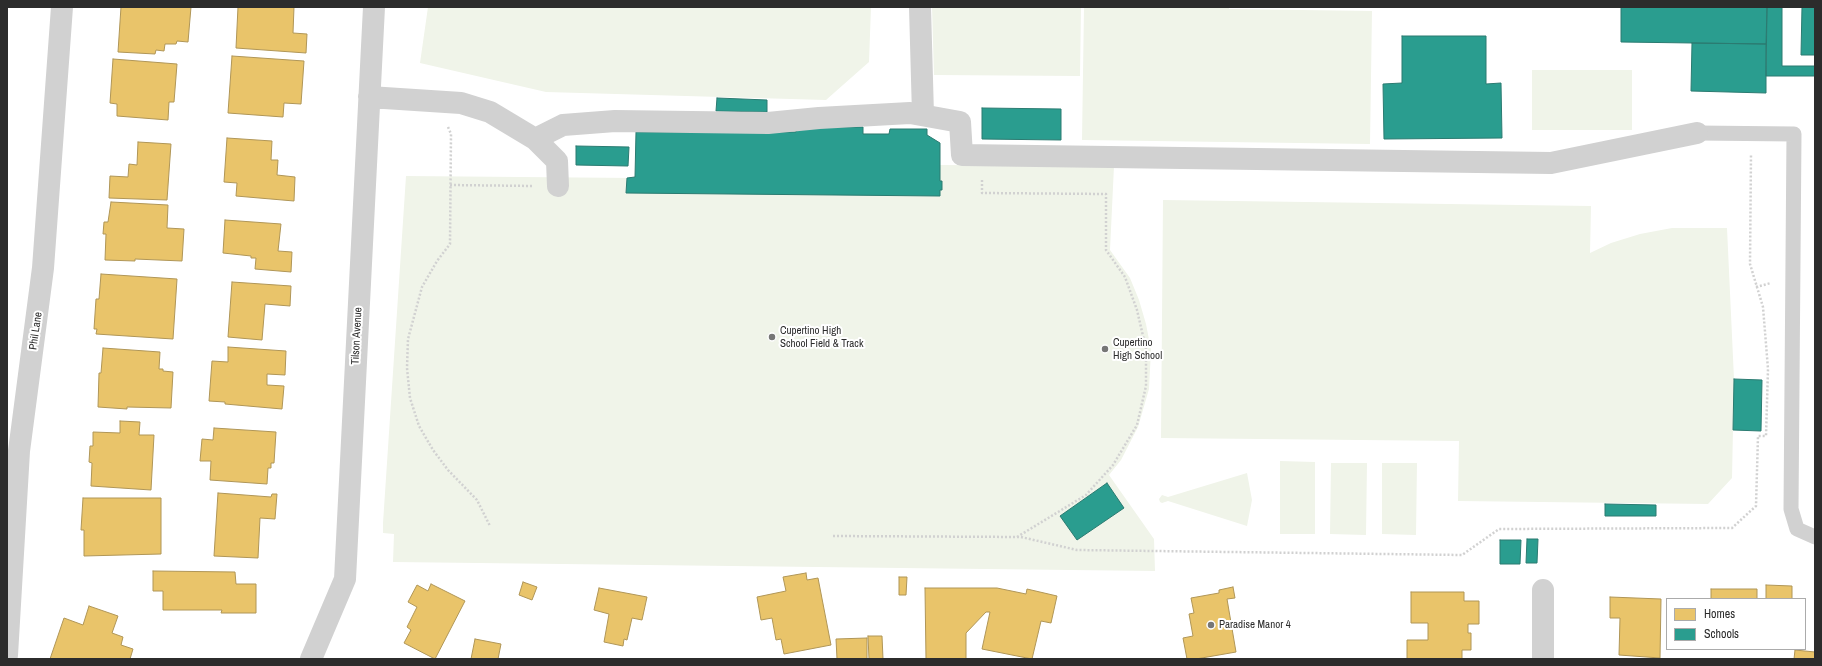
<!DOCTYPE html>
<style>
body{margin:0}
#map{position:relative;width:1822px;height:666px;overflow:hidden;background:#fff;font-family:"Archivo Narrow",sans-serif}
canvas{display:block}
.frame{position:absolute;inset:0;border:8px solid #2c2c2c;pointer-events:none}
.legend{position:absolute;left:1666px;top:598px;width:140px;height:52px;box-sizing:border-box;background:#fff;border:1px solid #ababab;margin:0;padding:5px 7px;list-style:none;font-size:12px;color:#2c2c2c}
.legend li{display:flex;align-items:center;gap:8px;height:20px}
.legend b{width:20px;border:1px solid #ababab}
</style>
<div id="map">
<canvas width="1822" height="666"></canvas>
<div class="frame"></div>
<ul class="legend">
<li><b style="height:11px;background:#e9c46a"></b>Homes</li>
<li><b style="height:11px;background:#2a9d8f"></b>Schools</li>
</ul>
</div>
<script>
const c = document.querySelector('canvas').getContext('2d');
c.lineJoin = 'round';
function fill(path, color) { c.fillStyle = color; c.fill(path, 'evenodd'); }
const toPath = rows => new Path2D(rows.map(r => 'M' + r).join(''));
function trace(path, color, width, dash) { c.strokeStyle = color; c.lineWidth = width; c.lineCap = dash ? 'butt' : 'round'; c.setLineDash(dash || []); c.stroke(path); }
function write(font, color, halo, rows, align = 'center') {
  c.font = font + ' "Archivo Narrow",sans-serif'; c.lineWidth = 4; c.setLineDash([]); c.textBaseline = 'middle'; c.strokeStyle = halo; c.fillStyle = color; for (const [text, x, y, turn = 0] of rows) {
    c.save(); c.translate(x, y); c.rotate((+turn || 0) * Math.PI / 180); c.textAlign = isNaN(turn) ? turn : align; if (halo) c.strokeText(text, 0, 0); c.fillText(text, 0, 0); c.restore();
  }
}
const green = toPath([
 [428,7,871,7,869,62,826,100,546,92,420,63],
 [932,7,1081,7,1080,76,934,75],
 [1084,7,1229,7,1229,9,1372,11,1370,144,1082,140],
 [1532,70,1632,70,1632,130,1532,130],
 [890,129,927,129,927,135,940,143,940,165,1114,166,1110,250,1130,278,1139,300,1146,324,1151,350,1149,389,1138,427,1121,460,1109,475,1154,539,1155,571,393,562,394,534,383,533,383,523,406,176,635,178,636,132,796,131,889,134],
 [1163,200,1591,206,1590,253,1611,243,1640,234,1672,228,1727,228,1734,379,1732,478,1708,504,1458,501,1459,441,1161,438],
 [1280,461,1315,462,1315,534,1280,534],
 [1331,463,1367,463,1366,535,1330,534],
 [1382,463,1417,463,1416,535,1382,534],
 [1247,473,1252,500,1247,526,1168,501,1162,503,1160,502,1159,499,1162,495,1168,497]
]);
const homes = toPath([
 [121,7,191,7,188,42,177,41,176,44,165,44,164,51,156,50,155,54,118,52,121,7],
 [238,7,294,7,293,33,307,34,306,53,236,48,238,7],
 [232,56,304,61,301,104,284,103,283,117,228,113,232,56],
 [113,59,177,64,174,102,169,102,168,120,117,116,117,104,110,103,113,59],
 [227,138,272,141,271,160,278,160,277,175,295,177,294,201,236,196,237,183,224,182,227,138],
 [138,142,171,144,167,200,109,198,110,176,128,177,129,164,137,165,138,142],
 [111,202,168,205,167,228,184,229,182,261,135,259,135,261,105,260,106,234,103,234,104,222,108,222,111,202],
 [225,220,281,224,278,251,292,252,291,272,255,269,256,258,251,258,251,256,223,253,225,220],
 [101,274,177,279,173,339,96,334,97,329,94,329,96,299,99,299,101,274],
 [232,282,291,286,290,306,265,304,262,340,228,337,232,282],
 [228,347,286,351,285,375,267,374,267,385,284,386,282,409,225,404,225,402,209,401,212,361,228,362,228,347],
 [103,348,160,352,159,369,163,369,163,371,173,372,171,408,127,407,127,409,98,407,99,373,101,373,103,348],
 [120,421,140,422,139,435,154,435,151,490,91,486,92,463,89,462,90,446,93,446,93,432,120,433,120,421],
 [214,428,276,432,274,463,271,463,271,468,268,468,267,484,210,480,211,461,200,461,202,439,213,440,214,428],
 [218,493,271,497,272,494,277,494,275,519,260,518,258,558,214,556,218,493],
 [83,498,161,498,161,554,84,556,84,530,81,530,83,498],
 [153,571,235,572,236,584,256,584,256,613,221,613,222,610,163,610,163,591,153,591,153,571],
 [806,573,807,580,818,578,831,645,784,654,781,639,776,640,772,618,761,620,757,597,786,591,783,577,806,573],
 [899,577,907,577,906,595,899,595,899,577],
 [523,582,537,587,532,600,519,595,523,582],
 [431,584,465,601,435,659,404,643,411,630,407,627,417,607,408,602,417,585,428,591,431,584],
 [1766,585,1792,586,1792,599,1766,599,1766,585],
 [1233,587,1235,598,1227,599,1236,652,1196,659,1187,659,1183,638,1193,636,1189,614,1194,613,1191,598,1219,593,1219,590,1233,587],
 [599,588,647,597,642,620,632,618,627,640,624,639,623,646,604,642,609,614,594,610,599,588],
 [925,588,997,588,1026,594,1027,589,1057,596,1051,623,1041,621,1032,659,982,649,990,612,986,612,966,633,966,659,926,659,925,588],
 [1711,589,1757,589,1757,599,1711,599,1711,589],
 [1411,592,1464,592,1464,601,1479,601,1479,624,1468,624,1468,633,1471,633,1471,650,1462,650,1462,659,1407,659,1407,640,1428,640,1428,623,1411,623,1411,592],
 [1610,597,1661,599,1660,658,1619,655,1620,618,1610,618,1610,597],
 [89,606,118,616,112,633,123,637,121,645,133,649,130,659,50,659,64,618,83,625,89,606],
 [868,636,882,636,883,659,869,659,868,636],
 [867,638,867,659,837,659,836,639,867,638],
 [475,639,501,644,498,659,471,659,475,639],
 [1795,650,1815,652,1815,659,1794,659,1795,650]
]);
const schools = toPath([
 [1621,7,1767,7,1766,44,1621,42,1621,7],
 [1767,7,1782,7,1782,66,1815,66,1815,76,1766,76,1767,7],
 [1802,7,1815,7,1815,55,1801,55,1802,7],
 [1402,36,1486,36,1486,84,1501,83,1502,138,1384,139,1383,84,1402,83,1402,36],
 [1692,43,1766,44,1766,93,1691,91,1692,43],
 [717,98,767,100,767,112,716,111,717,98],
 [982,108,1061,109,1061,140,982,139,982,108],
 [796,127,863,127,863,134,889,134,890,129,927,129,927,135,940,143,940,181,942,181,942,190,940,190,940,196,626,193,627,178,635,177,636,132,796,132,796,127],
 [576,146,629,147,628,166,576,165,576,146],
 [1734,379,1762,380,1761,431,1733,430,1734,379],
 [1107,483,1124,508,1077,540,1060,516,1107,483],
 [1605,504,1656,505,1656,516,1605,516,1605,504],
 [1527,539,1538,539,1537,563,1526,563,1527,539],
 [1500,540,1521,540,1520,564,1500,564,1500,540]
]);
const path = toPath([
 [448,127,451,134,450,244,437,261,422,287,408,339,407,368,410,398,419,426,433,450,448,470,477,500,490,526],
 [982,180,982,193,1106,194,1106,250,1125,277,1137,310,1146,349,1146,386,1137,425,1113,465,1086,495,1017,537],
 [450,185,534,186],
 [1756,287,1771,283],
 [833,536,1021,537,1077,550,1462,555,1499,529,1732,528,1756,506,1758,436,1766,436,1768,369,1763,307,1750,264,1751,154]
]);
const lane = toPath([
 [1697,133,1794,134,1791,509,1797,529,1815,537]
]);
const street = toPath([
 [920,7,923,115],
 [369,97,461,103,490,112,535,139,557,161,558,186],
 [535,139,563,125,615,121,768,123,819,118,910,113,960,122,962,155,1551,163,1697,133],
 [7,655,19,451,43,268,62,7],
 [311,659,345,579,374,7],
 [1543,659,1543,590]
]);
const markers = [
 [772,337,4,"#767676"],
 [1105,349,4,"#767676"],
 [1211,625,4,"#767676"]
];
const streetNames = [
 ["Phil Lane",36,331,-82],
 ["Tilson Avenue",357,336,-87]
];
const poiNames = [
 ["Cupertino High",780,331],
 ["School Field & Track",780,344],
 ["Cupertino",1113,343],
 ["High School",1113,356],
 ["Paradise Manor 4",1219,625]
];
fill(green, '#f0f4e9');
fill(homes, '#e9c46a');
trace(homes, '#b09657', 1);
fill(schools, '#2a9d8f');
trace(schools, '#2b7b71', 1);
trace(path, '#d1d1d1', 2.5, [2, 2]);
trace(lane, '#d1d1d1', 15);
trace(street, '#d1d1d1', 22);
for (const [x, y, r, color] of markers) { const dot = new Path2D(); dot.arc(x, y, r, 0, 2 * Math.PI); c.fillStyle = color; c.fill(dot); trace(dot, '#fff', 1.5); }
write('11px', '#2c2c2c', '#fff', streetNames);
write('11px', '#2c2c2c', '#fff', poiNames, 'left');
</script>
